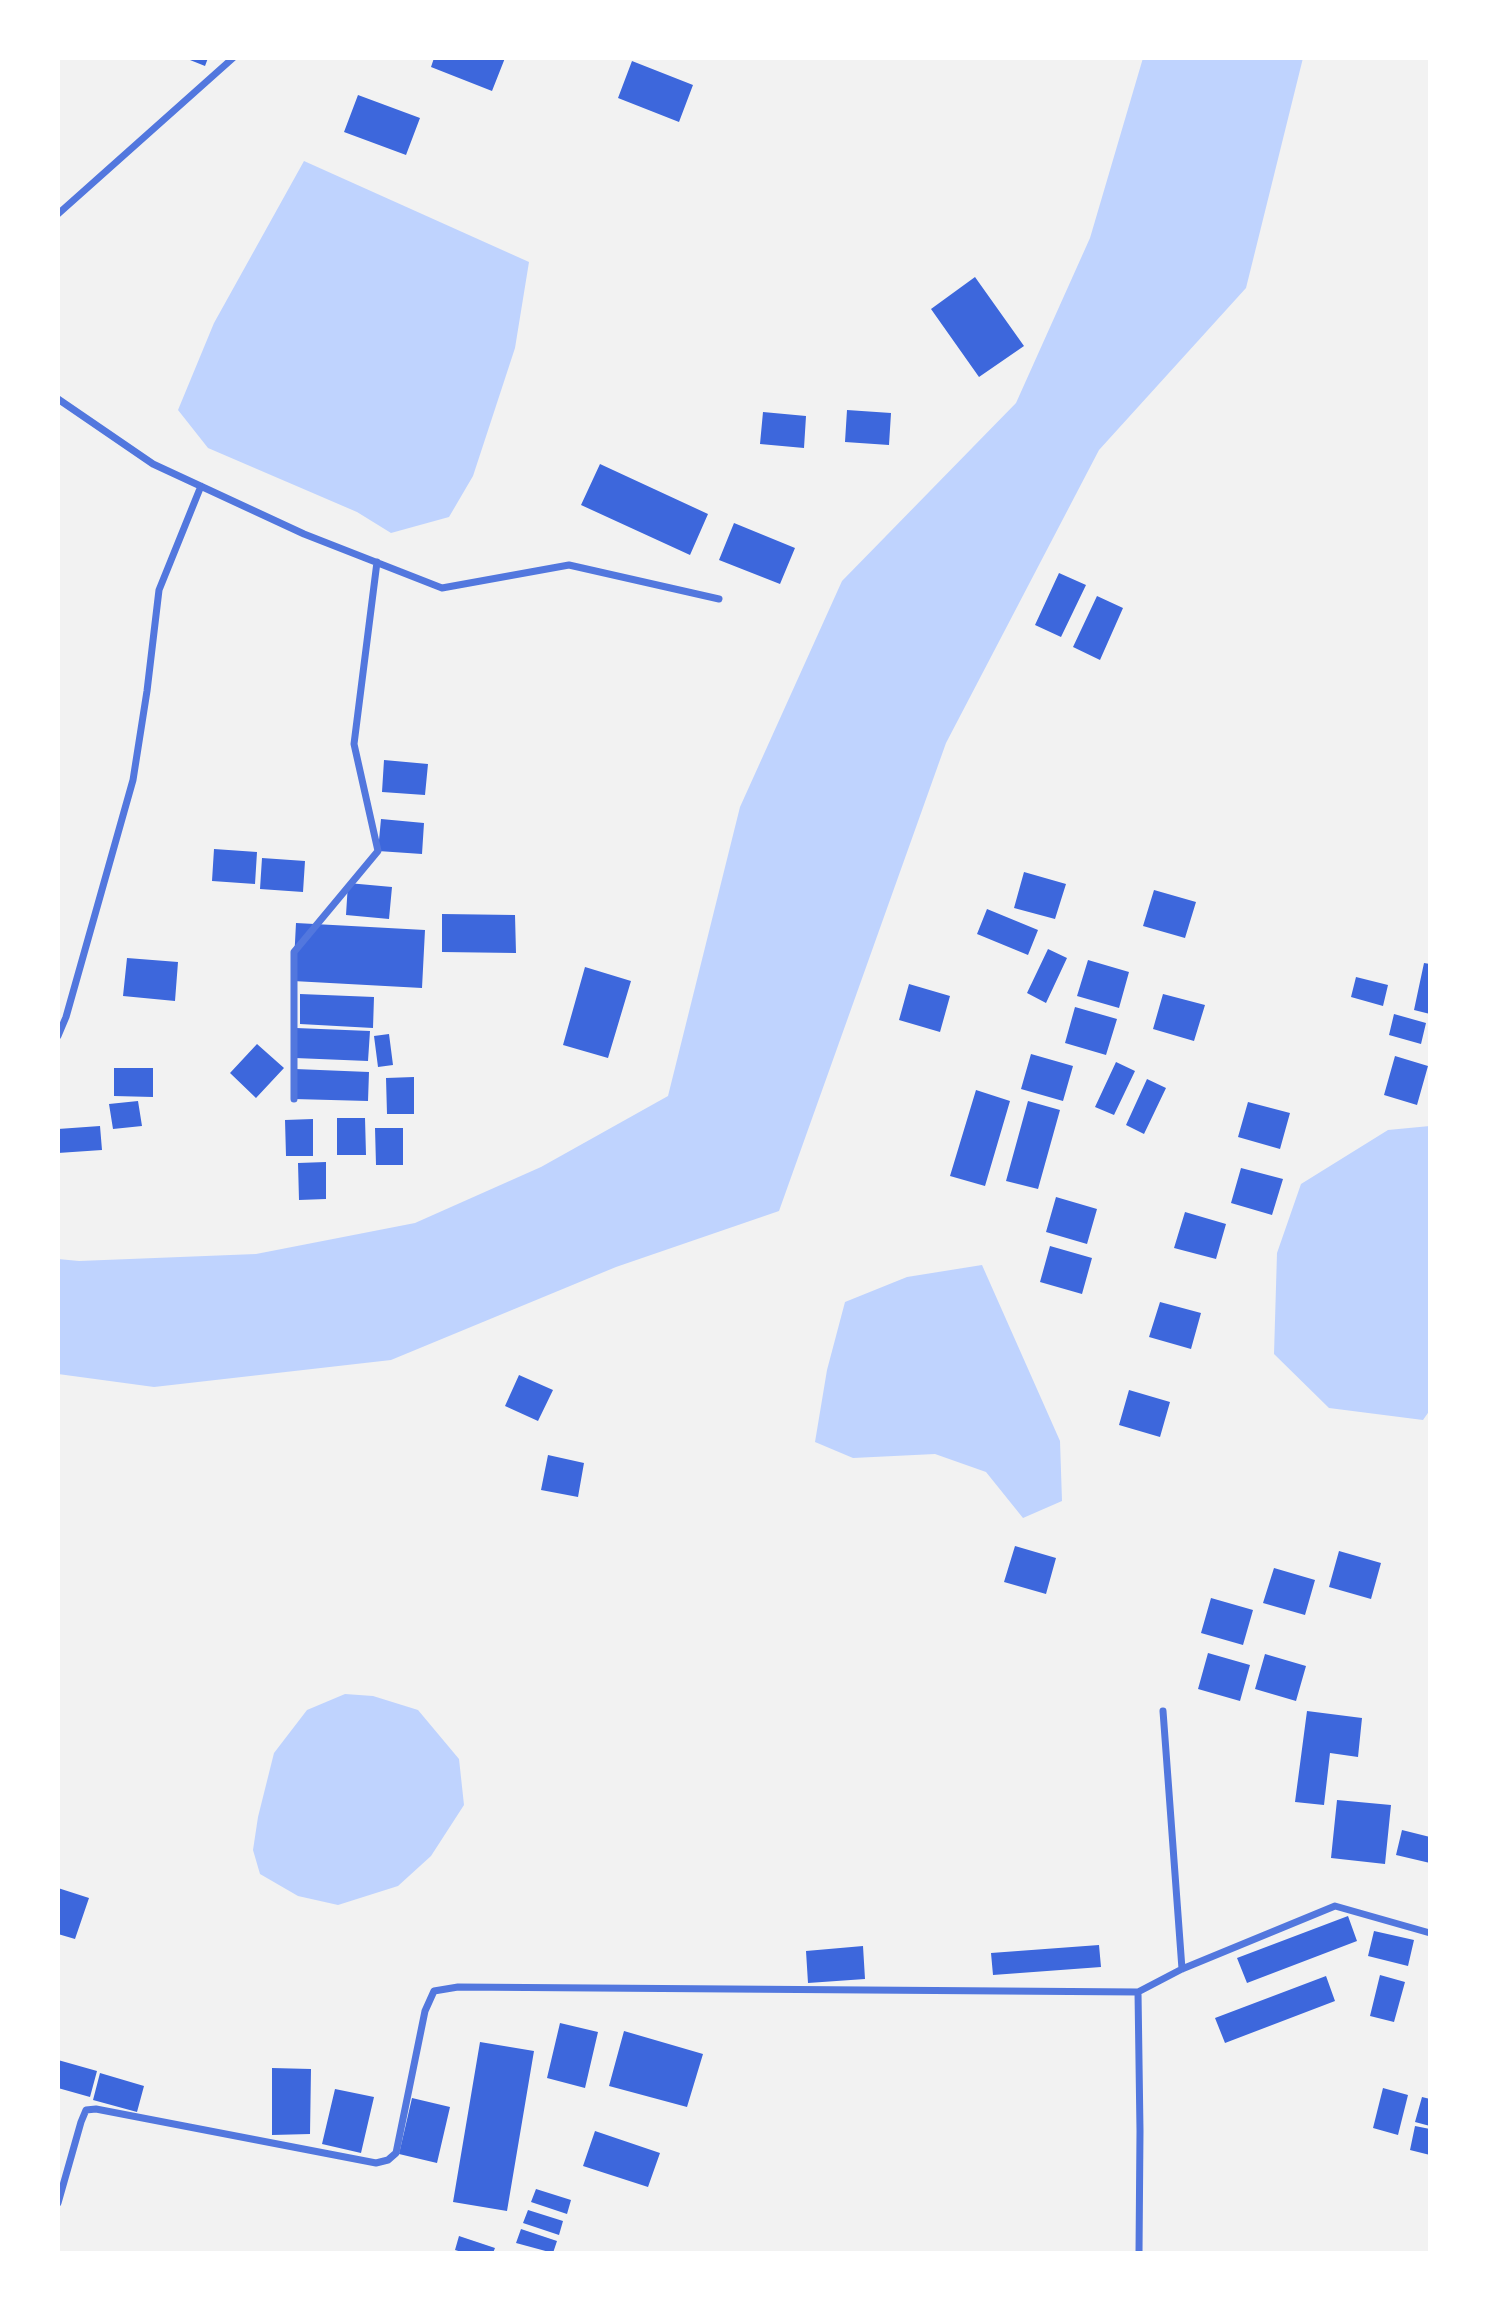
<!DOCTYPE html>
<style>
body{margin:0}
#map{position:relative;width:1488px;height:2311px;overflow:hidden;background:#f2f2f2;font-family:"Noto Sans",sans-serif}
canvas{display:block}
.frame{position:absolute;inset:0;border:60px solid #fff;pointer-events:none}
</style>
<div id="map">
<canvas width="1488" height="2311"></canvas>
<div class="frame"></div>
</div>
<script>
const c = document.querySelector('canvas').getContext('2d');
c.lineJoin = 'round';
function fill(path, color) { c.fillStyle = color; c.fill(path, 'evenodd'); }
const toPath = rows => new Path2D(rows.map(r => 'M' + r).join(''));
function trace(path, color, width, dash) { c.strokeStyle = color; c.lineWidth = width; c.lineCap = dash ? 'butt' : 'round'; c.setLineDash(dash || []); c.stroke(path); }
const water = toPath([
 [1143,58,1303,58,1246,288,1099,450,946,743,779,1211,616,1267,391,1360,154,1387,58,1374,58,1259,79,1261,256,1254,415,1223,541,1167,668,1096,740,807,842,581,1016,403,1090,238],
 [304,161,529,262,515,348,473,476,449,517,391,533,357,512,208,448,178,410,214,323],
 [1430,1126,1430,1410,1423,1420,1329,1408,1274,1354,1277,1253,1301,1184,1388,1130],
 [982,1265,1060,1441,1062,1501,1023,1518,986,1472,935,1454,853,1458,815,1442,827,1370,845,1302,907,1277],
 [345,1694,373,1696,418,1710,459,1759,464,1805,431,1856,398,1886,338,1905,298,1896,260,1874,253,1850,258,1817,274,1753,307,1710]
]);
const building = toPath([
 [185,58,208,58,205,66],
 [434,58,505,58,492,91,431,67],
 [632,61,693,85,679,122,618,98],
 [358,95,420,118,406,155,344,132],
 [975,277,1024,346,979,377,931,309],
 [847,410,891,413,889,445,845,442],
 [763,412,806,416,804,448,760,444],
 [600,464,708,514,690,555,581,505],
 [734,523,795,548,780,584,719,560],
 [1059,573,1086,585,1061,637,1035,625],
 [1097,596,1123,608,1100,660,1073,647],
 [384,760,428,764,425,795,382,792],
 [381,819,424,823,422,854,378,851],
 [214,849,257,852,255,884,212,881],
 [262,858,305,861,303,892,260,889],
 [1024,872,1066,884,1055,919,1014,908],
 [348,883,392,887,389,919,346,915],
 [1154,890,1196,902,1185,938,1143,926],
 [987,909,1038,930,1028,955,977,934],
 [442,914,515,915,516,953,442,952],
 [296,923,425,930,422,988,293,981],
 [1048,949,1067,958,1046,1003,1027,993],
 [127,958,178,962,175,1001,123,996],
 [1088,960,1129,972,1119,1008,1077,996],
 [1424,963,1430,964,1430,1014,1414,1010],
 [585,967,631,981,608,1058,563,1045],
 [1356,977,1388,985,1383,1006,1351,997],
 [909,984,950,996,940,1032,899,1020],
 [300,994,374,997,373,1028,300,1024],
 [1163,994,1205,1005,1194,1041,1153,1029],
 [1075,1007,1117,1019,1106,1055,1065,1043],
 [1394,1014,1426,1023,1421,1044,1389,1035],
 [296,1028,370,1031,368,1061,295,1058],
 [389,1034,393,1065,378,1067,374,1036],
 [257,1044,284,1068,256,1098,230,1073],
 [1031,1054,1073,1066,1063,1101,1021,1089],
 [1395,1056,1428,1066,1417,1105,1384,1095],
 [1116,1062,1135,1071,1114,1115,1095,1107],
 [114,1068,153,1068,153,1097,114,1096],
 [295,1069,369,1072,368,1101,294,1099],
 [414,1077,414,1114,387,1114,386,1078],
 [1147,1079,1166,1088,1144,1134,1126,1125],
 [976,1090,1010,1101,985,1186,950,1176],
 [138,1101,142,1126,113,1129,109,1104],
 [1028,1101,1060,1110,1038,1189,1006,1181],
 [1248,1102,1290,1113,1280,1149,1238,1137],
 [337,1118,365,1118,366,1155,337,1155],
 [313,1119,313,1156,286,1156,285,1120],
 [100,1126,102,1150,58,1153,58,1129],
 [375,1128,403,1128,403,1165,376,1165],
 [326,1162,326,1199,299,1200,298,1163],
 [1241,1168,1283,1179,1272,1215,1231,1203],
 [1056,1197,1097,1209,1087,1244,1046,1232],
 [1185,1212,1226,1224,1216,1259,1174,1248],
 [1050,1246,1092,1258,1082,1294,1040,1282],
 [1160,1302,1201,1313,1191,1349,1149,1337],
 [519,1375,553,1390,538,1421,505,1406],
 [1129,1390,1170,1402,1160,1437,1119,1425],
 [548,1455,584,1463,578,1497,541,1490],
 [1015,1546,1056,1558,1046,1594,1004,1582],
 [1339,1551,1381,1563,1371,1599,1329,1587],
 [1274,1568,1315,1580,1305,1615,1263,1603],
 [1211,1598,1253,1610,1243,1645,1201,1633],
 [1208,1653,1250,1665,1240,1701,1198,1689],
 [1265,1654,1306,1666,1296,1701,1255,1689],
 [1307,1711,1362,1718,1358,1757,1330,1753,1324,1805,1295,1802],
 [1337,1800,1391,1805,1385,1864,1331,1858],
 [1402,1830,1430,1837,1430,1863,1396,1855],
 [58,1888,89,1898,75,1939,58,1934],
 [1348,1916,1357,1941,1247,1983,1237,1958],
 [1374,1931,1414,1940,1408,1966,1368,1956],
 [1099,1945,1101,1967,993,1975,991,1953],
 [863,1946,865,1979,808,1983,806,1951],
 [1380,1975,1405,1982,1394,2022,1370,2016],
 [1326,1976,1335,2001,1225,2043,1215,2018],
 [560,2023,598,2032,585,2088,547,2078],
 [624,2031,703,2054,687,2107,609,2086],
 [480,2042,534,2051,507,2211,453,2202],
 [58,2060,97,2071,90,2097,58,2088],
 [272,2068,311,2069,310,2134,272,2135],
 [100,2073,144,2086,137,2112,93,2100],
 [1383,2088,1408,2095,1398,2135,1373,2128],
 [335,2089,374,2097,361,2153,322,2144],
 [1422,2097,1430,2099,1430,2126,1415,2122],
 [412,2098,450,2107,437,2163,399,2154],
 [1415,2126,1430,2129,1430,2155,1410,2150],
 [595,2131,660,2153,648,2187,583,2166],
 [536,2189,571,2200,567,2214,531,2202],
 [528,2210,563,2221,559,2235,523,2223],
 [521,2229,557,2241,553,2253,516,2243],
 [459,2236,495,2248,493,2253,465,2253,455,2250]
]);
const minor = toPath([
 [58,214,233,58],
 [58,399,153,464,304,534,442,588,569,565,719,599],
 [58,1036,66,1017,133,780,147,691,159,590,201,486],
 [294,1099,294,952,378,851,354,744,377,562],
 [1163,1711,1182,1969],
 [1138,1992,1140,2131,1139,2253],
 [58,2203,81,2122,86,2110,96,2109,376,2163,388,2160,396,2153,425,2011,434,1991,458,1987,1138,1992,1182,1969,1335,1906,1430,1933]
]);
fill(water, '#bfd3fe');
fill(building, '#3d67dc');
trace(minor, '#5277de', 7);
</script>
